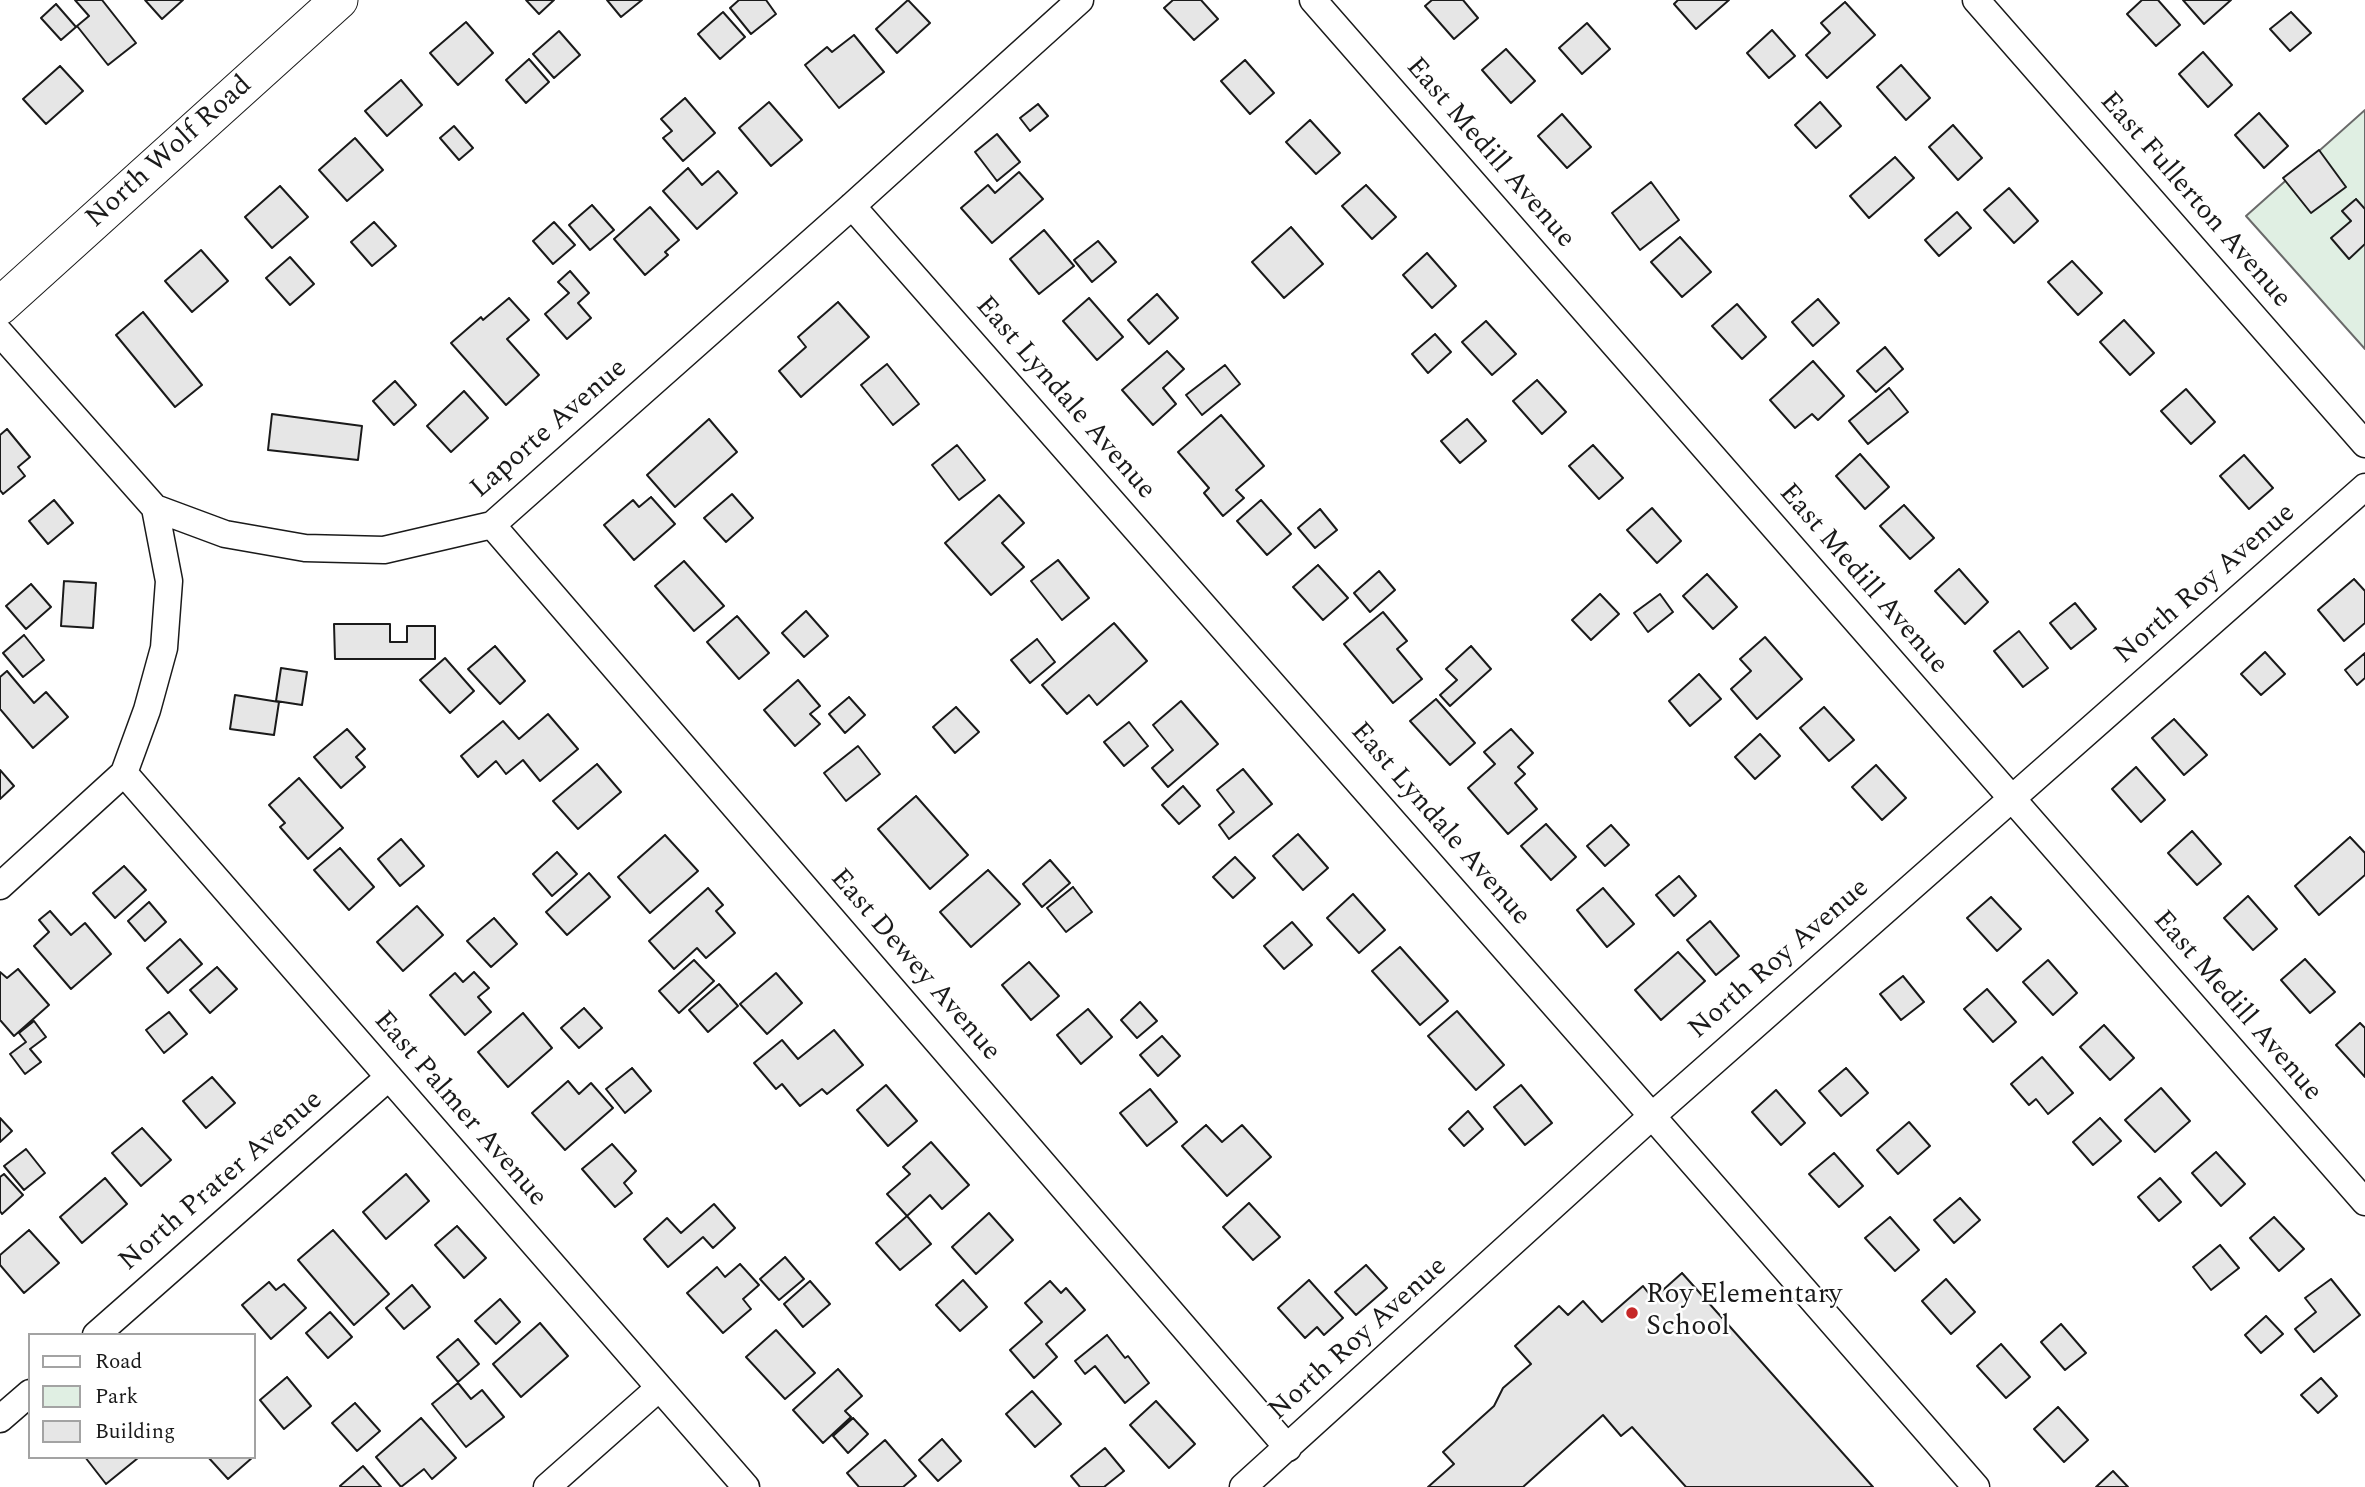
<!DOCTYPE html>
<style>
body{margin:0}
#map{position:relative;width:2365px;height:1487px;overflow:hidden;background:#fff;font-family:Spectral,serif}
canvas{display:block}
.legend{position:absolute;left:28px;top:1333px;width:228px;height:126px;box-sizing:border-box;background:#fff;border:2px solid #a3a3a3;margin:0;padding:9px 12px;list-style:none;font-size:21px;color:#1a1a1a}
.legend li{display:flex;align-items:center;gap:14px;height:35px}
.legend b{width:35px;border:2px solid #a3a3a3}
</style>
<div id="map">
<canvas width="2365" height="1487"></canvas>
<ul class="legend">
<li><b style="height:9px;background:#fff"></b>Road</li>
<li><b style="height:19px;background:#e0efe3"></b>Park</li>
<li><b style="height:19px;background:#e6e6e6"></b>Building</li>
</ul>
</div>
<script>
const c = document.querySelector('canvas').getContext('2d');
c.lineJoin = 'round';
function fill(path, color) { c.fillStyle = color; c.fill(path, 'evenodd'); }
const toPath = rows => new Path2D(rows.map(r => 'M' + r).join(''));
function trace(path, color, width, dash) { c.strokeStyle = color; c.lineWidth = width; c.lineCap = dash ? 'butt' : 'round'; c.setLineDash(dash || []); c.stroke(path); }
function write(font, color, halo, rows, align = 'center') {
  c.font = font + ' Spectral,serif'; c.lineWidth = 5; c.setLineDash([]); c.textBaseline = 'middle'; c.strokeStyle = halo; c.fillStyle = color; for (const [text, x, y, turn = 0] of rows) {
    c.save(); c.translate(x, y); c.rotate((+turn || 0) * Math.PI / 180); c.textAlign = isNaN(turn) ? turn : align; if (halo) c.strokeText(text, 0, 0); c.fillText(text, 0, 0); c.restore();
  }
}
const green = toPath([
 [2365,110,2365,349,2246,216,2365,110]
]);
const building = toPath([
 [75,0,102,0,136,43,108,65,77,26,89,16,75,0],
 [145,0,183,0,162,19,145,0],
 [526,0,554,0,539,14,526,0],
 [607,0,642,0,621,17,607,0],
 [739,0,766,0,776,14,751,34,730,8,739,0],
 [908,0,930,23,897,53,876,29,908,0],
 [1173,0,1201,0,1218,19,1194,40,1164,8,1173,0],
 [1432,0,1463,0,1478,18,1454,39,1425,6,1432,0],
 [1678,0,1729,0,1696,29,1674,4,1678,0],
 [2142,0,2158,0,2180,25,2156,46,2127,14,2142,0],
 [2183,0,2231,0,2204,24,2183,0],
 [1845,2,1875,35,1827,78,1806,55,1830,33,1821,23,1845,2],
 [56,4,76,27,61,40,41,18,56,4],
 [723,12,745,37,720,59,698,34,723,12],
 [2291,12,2311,33,2290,51,2270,29,2291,12],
 [466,22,493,53,458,85,430,53,466,22],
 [1587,23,1610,49,1582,74,1559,48,1587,23],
 [1772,30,1795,56,1769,78,1747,53,1772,30],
 [559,31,580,55,554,78,533,54,559,31],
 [854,35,884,72,839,108,805,65,827,47,832,52,854,35],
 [1506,49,1535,81,1511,103,1482,70,1506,49],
 [2203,52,2232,85,2208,107,2179,74,2203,52],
 [529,59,549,82,526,103,506,80,529,59],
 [1245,60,1274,93,1250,114,1221,81,1245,60],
 [1901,65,1930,98,1906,120,1877,87,1901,65],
 [60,66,83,91,46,124,23,99,60,66],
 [401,80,422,105,387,136,365,111,401,80],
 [685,98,715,133,683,161,663,138,672,131,661,119,685,98],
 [769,102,802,140,771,166,739,128,769,102],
 [1820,102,1841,126,1816,148,1795,125,1820,102],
 [1038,104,1048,116,1030,131,1020,118,1038,104],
 [2259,113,2288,146,2264,168,2235,135,2259,113],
 [1562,114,1591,147,1567,168,1538,136,1562,114],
 [1310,120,1340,153,1316,174,1286,142,1310,120],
 [1953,125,1982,158,1958,180,1929,147,1953,125],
 [454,126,473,148,459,160,440,138,454,126],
 [997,134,1020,162,997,181,975,152,997,134],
 [355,138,383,170,347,201,319,170,355,138],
 [2319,150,2346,187,2311,213,2283,178,2319,150],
 [1895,157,1914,178,1869,218,1850,196,1895,157],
 [688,168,702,185,718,171,737,193,697,229,663,191,688,168],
 [1019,172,1043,199,992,243,961,208,988,185,995,193,1019,172],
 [1651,182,1679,220,1640,250,1612,213,1651,182],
 [1366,185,1396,217,1372,239,1342,206,1366,185],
 [280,186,308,217,272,248,245,217,280,186],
 [2009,188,2038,221,2014,243,1984,210,2009,188],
 [2356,199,2365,209,2365,244,2349,259,2331,238,2351,221,2342,211,2356,199],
 [592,205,614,230,590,250,569,225,592,205],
 [650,207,679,240,665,252,668,255,645,275,614,239,650,207],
 [1957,212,1971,228,1939,256,1925,240,1957,212],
 [374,222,396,246,372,266,351,242,374,222],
 [554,222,575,245,553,264,533,241,554,222],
 [1291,227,1323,264,1284,298,1252,262,1291,227],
 [1044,230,1074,266,1039,294,1010,259,1044,230],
 [1680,237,1711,272,1682,297,1651,262,1680,237],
 [1098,241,1116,262,1092,282,1074,260,1098,241],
 [201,250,228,281,192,312,165,281,201,250],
 [1427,253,1456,286,1432,308,1403,275,1427,253],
 [290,257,314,284,290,305,266,278,290,257],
 [2072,261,2102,293,2078,315,2048,282,2072,261],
 [570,271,589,293,578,303,591,318,567,339,545,314,569,293,558,282,570,271],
 [1157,294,1178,318,1149,344,1128,320,1157,294],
 [509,298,529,320,507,339,539,375,506,405,451,343,481,317,483,320,509,298],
 [1089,298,1123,337,1097,360,1063,321,1089,298],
 [1818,299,1839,323,1813,346,1792,322,1818,299],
 [838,302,869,337,801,397,779,371,806,347,798,337,838,302],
 [1737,304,1766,337,1742,359,1712,326,1737,304],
 [143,312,202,385,175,407,116,335,143,312],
 [2124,320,2154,353,2130,375,2100,342,2124,320],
 [1486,321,1516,354,1492,375,1462,342,1486,321],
 [1435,334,1451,352,1428,373,1412,354,1435,334],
 [1885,347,1903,369,1876,392,1857,371,1885,347],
 [1167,351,1184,369,1163,388,1176,404,1153,425,1122,390,1167,351],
 [1813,361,1844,396,1818,420,1812,414,1795,428,1770,400,1813,361],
 [887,364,919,404,893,425,861,385,887,364],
 [1225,365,1240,384,1202,415,1186,395,1225,365],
 [1537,380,1566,412,1542,434,1513,401,1537,380],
 [395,381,416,405,394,425,373,401,395,381],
 [1889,388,1908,412,1868,444,1849,421,1889,388],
 [2186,389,2215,422,2191,444,2161,411,2186,389],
 [464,391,488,418,451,452,427,426,464,391],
 [272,414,362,426,358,460,268,450,272,414],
 [1221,415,1264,466,1236,490,1244,498,1223,516,1204,493,1209,488,1178,452,1221,415],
 [709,419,737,452,675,507,647,475,709,419],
 [1467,419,1486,441,1460,463,1441,441,1467,419],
 [7,429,30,457,18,467,25,476,3,494,0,490,0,435,7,429],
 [957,445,985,480,959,500,932,465,957,445],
 [1593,445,1623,478,1599,499,1569,466,1593,445],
 [1860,454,1889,487,1865,509,1836,476,1860,454],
 [2244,455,2273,488,2249,509,2220,476,2244,455],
 [732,494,753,518,726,542,704,518,732,494],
 [999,495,1024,523,1002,543,1024,567,991,595,945,543,999,495],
 [651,497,675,524,634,560,604,525,633,500,639,507,651,497],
 [54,500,73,523,48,544,29,521,54,500],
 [1261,500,1291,534,1267,555,1237,521,1261,500],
 [1904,505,1934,538,1910,559,1880,526,1904,505],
 [1652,508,1681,541,1657,563,1627,530,1652,508],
 [1320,509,1337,530,1315,548,1298,528,1320,509],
 [1058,560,1089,598,1062,620,1031,581,1058,560],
 [684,561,724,606,694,631,655,586,684,561],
 [1318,565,1348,598,1323,620,1293,587,1318,565],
 [1959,569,1988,602,1965,624,1935,591,1959,569],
 [1379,571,1395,590,1370,612,1354,593,1379,571],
 [1707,574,1737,607,1713,629,1683,596,1707,574],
 [2354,579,2365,591,2365,623,2344,641,2318,610,2354,579],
 [64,581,96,583,93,628,61,626,64,581],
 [31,584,51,607,26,629,6,606,31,584],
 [1600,594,1619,614,1591,640,1572,620,1600,594],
 [1660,594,1673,612,1648,632,1634,613,1660,594],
 [2075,603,2096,629,2071,649,2050,623,2075,603],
 [806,611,828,636,804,657,782,633,806,611],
 [1383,612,1407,641,1397,649,1422,679,1393,703,1344,644,1383,612],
 [737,616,769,653,739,679,707,642,737,616],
 [1114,623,1147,661,1097,705,1089,695,1067,714,1042,685,1114,623],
 [334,624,390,624,390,642,407,642,407,626,435,626,435,659,335,659,334,624],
 [2019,631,2048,668,2023,687,1994,651,2019,631],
 [24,635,44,660,23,677,3,653,24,635],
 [1765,637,1802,679,1757,719,1731,689,1751,671,1740,659,1765,637],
 [1037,639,1055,662,1030,683,1011,660,1037,639],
 [495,646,525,681,500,704,468,669,495,646],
 [1471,646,1491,669,1450,706,1440,695,1457,680,1446,669,1471,646],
 [2265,652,2285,674,2261,695,2241,674,2265,652],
 [2365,653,2365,678,2357,685,2345,670,2365,653],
 [445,658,474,691,450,713,420,680,445,658],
 [281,668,307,672,302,705,276,701,281,668],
 [7,671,34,703,46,692,68,717,33,748,0,709,0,677,7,671],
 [1699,674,1721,699,1690,726,1669,701,1699,674],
 [798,680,820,706,810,714,820,724,795,746,764,710,798,680],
 [235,695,279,702,274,735,230,729,235,695],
 [849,697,865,715,845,733,829,714,849,697],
 [1436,699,1475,743,1450,765,1410,721,1436,699],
 [1181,701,1218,744,1168,787,1152,768,1173,750,1153,725,1181,701],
 [956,707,979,732,955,753,933,727,956,707],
 [1824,707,1854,740,1829,761,1800,728,1824,707],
 [548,714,578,749,540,781,523,760,506,774,496,761,478,777,461,756,503,721,519,739,548,714],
 [2174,719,2207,755,2184,775,2152,738,2174,719],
 [1129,722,1148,746,1124,766,1104,742,1129,722],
 [347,729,365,749,356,757,365,767,341,788,314,757,347,729],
 [1511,729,1533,753,1518,767,1525,774,1515,783,1537,809,1508,834,1468,788,1495,764,1484,752,1511,729],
 [1760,734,1780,756,1755,779,1735,757,1760,734],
 [858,746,880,774,846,801,824,773,858,746],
 [597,764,621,792,578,829,553,801,597,764],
 [1876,765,1906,798,1882,820,1852,787,1876,765],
 [2136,767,2165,800,2141,822,2112,789,2136,767],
 [1243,769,1272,804,1229,839,1219,825,1234,812,1217,790,1243,769],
 [0,770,14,786,0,799,0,770],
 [299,778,343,828,308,859,280,827,285,823,269,805,299,778],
 [1183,786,1200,806,1179,824,1162,805,1183,786],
 [916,796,968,855,930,889,878,829,916,796],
 [1546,824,1576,857,1551,880,1521,846,1546,824],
 [1611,825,1629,845,1605,866,1587,846,1611,825],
 [2192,831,2221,864,2197,885,2168,853,2192,831],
 [1298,834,1328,868,1303,890,1273,856,1298,834],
 [665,835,698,871,650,913,618,877,665,835],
 [2350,837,2365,853,2365,875,2319,915,2295,886,2350,837],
 [401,839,424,866,400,886,378,859,401,839],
 [340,848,374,887,349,910,314,870,340,848],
 [557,852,577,874,552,896,533,874,557,852],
 [1235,857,1255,878,1233,898,1213,877,1235,857],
 [1050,860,1070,883,1042,907,1023,884,1050,860],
 [124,866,146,890,115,918,93,893,124,866],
 [988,870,1020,904,971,947,940,912,988,870],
 [589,873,610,897,567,935,546,912,589,873],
 [1679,876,1696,896,1674,916,1656,895,1679,876],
 [1073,887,1092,912,1066,932,1047,908,1073,887],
 [708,888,723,905,716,911,735,933,706,958,697,948,674,969,649,941,708,888],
 [1603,888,1634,924,1607,947,1577,910,1603,888],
 [1353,894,1385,930,1359,953,1327,918,1353,894],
 [2248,896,2277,929,2253,950,2224,918,2248,896],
 [1991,897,2021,929,1997,951,1967,918,1991,897],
 [149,902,166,922,145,941,128,921,149,902],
 [417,906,443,935,403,971,377,942,417,906],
 [50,911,71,935,85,923,111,954,71,989,34,946,49,932,39,920,50,911],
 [494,918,517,944,491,967,467,941,494,918],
 [1710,921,1739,956,1716,975,1687,940,1710,921],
 [1292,922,1312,945,1284,969,1264,946,1292,922],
 [180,939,202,964,168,993,147,968,180,939],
 [1400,947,1448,1001,1420,1025,1372,971,1400,947],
 [1678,952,1705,981,1661,1020,1635,990,1678,952],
 [2305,959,2335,992,2310,1013,2281,980,2305,959],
 [694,960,714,981,679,1013,659,991,694,960],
 [2048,960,2077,993,2053,1015,2023,982,2048,960],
 [1029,962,1059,996,1031,1020,1002,985,1029,962],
 [217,967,237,989,210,1013,190,990,217,967],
 [18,969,49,1005,14,1036,0,1020,0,972,7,978,18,969],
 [474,972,489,988,478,997,491,1012,465,1035,430,995,455,973,463,982,474,972],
 [776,973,802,1003,767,1034,740,1004,776,973],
 [1903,976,1924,1002,1901,1020,1880,994,1903,976],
 [719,984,738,1006,708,1032,689,1010,719,984],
 [1987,989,2016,1022,1993,1042,1964,1009,1987,989],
 [1140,1002,1157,1021,1137,1038,1121,1020,1140,1002],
 [584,1008,602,1028,579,1048,561,1028,584,1008],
 [1088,1009,1112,1037,1081,1064,1057,1035,1088,1009],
 [1457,1011,1504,1065,1476,1090,1428,1036,1457,1011],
 [169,1012,187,1034,164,1053,146,1030,169,1012],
 [523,1013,552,1048,508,1087,478,1052,523,1013],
 [34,1021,46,1037,30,1049,41,1062,25,1074,10,1054,26,1042,19,1033,34,1021],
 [2360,1023,2365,1028,2365,1077,2336,1045,2360,1023],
 [2104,1025,2134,1058,2110,1080,2080,1047,2104,1025],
 [834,1030,863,1065,827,1094,822,1089,800,1106,782,1084,776,1089,754,1063,782,1040,798,1059,834,1030],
 [1162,1036,1180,1056,1158,1076,1140,1055,1162,1036],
 [2042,1057,2073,1093,2048,1114,2036,1099,2029,1105,2011,1084,2042,1057],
 [632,1068,651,1091,625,1113,606,1089,632,1068],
 [1846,1068,1868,1093,1841,1116,1819,1091,1846,1068],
 [212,1077,235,1103,206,1128,183,1101,212,1077],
 [568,1081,579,1094,591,1083,613,1108,565,1150,532,1113,568,1081],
 [886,1085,917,1121,888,1146,857,1110,886,1085],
 [1521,1085,1552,1123,1525,1145,1494,1107,1521,1085],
 [2161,1088,2190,1121,2155,1152,2125,1120,2161,1088],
 [1150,1089,1177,1122,1147,1146,1120,1113,1150,1089],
 [1776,1090,1805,1123,1781,1145,1752,1112,1776,1090],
 [1468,1111,1483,1129,1464,1146,1449,1129,1468,1111],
 [0,1118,12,1131,0,1142,0,1118],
 [2100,1118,2121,1141,2093,1165,2073,1142,2100,1118],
 [1909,1122,1930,1146,1898,1174,1877,1150,1909,1122],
 [1206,1125,1222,1142,1242,1125,1271,1157,1227,1196,1182,1146,1206,1125],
 [142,1128,171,1160,141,1186,112,1153,142,1128],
 [931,1142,969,1185,942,1209,930,1195,907,1216,887,1194,910,1174,903,1167,931,1142],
 [612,1144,636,1171,624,1183,632,1193,615,1207,582,1169,612,1144],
 [26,1149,45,1173,24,1190,4,1166,26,1149],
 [2216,1152,2245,1184,2221,1206,2192,1173,2216,1152],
 [1834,1153,1863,1186,1839,1207,1809,1174,1834,1153],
 [4,1174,23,1195,2,1214,0,1211,0,1177,4,1174],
 [406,1174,429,1201,386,1239,363,1212,406,1174],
 [105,1178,127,1204,82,1243,60,1217,105,1178],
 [2160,1178,2181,1202,2159,1221,2138,1197,2160,1178],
 [1960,1198,1980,1220,1954,1243,1934,1220,1960,1198],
 [1249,1203,1280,1237,1253,1260,1223,1227,1249,1203],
 [714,1204,735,1228,713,1248,703,1237,668,1267,644,1239,667,1218,681,1233,714,1204],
 [989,1213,1013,1240,976,1274,952,1247,989,1213],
 [907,1216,931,1244,900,1270,876,1243,907,1216],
 [1890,1217,1919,1250,1895,1271,1865,1238,1890,1217],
 [2274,1217,2304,1249,2279,1271,2250,1238,2274,1217],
 [457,1226,486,1258,464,1278,435,1245,457,1226],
 [29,1230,59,1263,24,1293,0,1265,0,1255,29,1230],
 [333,1230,389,1294,354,1325,298,1260,333,1230],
 [2220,1245,2239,1268,2211,1290,2193,1267,2220,1245],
 [785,1257,804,1279,779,1300,760,1279,785,1257],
 [740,1264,759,1285,743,1299,751,1309,723,1333,687,1293,717,1267,725,1277,740,1264],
 [1366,1265,1387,1288,1356,1315,1335,1292,1366,1265],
 [1682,1273,1873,1487,1686,1487,1632,1427,1621,1436,1603,1415,1523,1487,1428,1487,1454,1464,1443,1452,1494,1406,1503,1388,1531,1364,1515,1346,1559,1306,1568,1315,1583,1301,1602,1322,1643,1286,1653,1299,1682,1273],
 [1946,1279,1975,1312,1951,1334,1922,1301,1946,1279],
 [2331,1279,2360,1315,2314,1352,2295,1329,2316,1312,2305,1298,2331,1279],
 [963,1280,987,1307,960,1331,936,1305,963,1280],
 [1309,1280,1343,1318,1324,1335,1317,1327,1305,1338,1278,1308,1309,1280],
 [810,1281,830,1304,803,1327,784,1304,810,1281],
 [1050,1281,1061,1293,1066,1288,1085,1310,1046,1344,1057,1357,1034,1378,1010,1350,1042,1322,1025,1303,1050,1281],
 [269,1282,276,1290,284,1284,306,1308,271,1339,242,1305,269,1282],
 [412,1285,430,1307,404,1329,386,1308,412,1285],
 [500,1299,520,1322,496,1344,475,1321,500,1299],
 [330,1312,352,1337,328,1358,306,1333,330,1312],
 [2266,1316,2283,1334,2261,1353,2245,1335,2266,1316],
 [540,1323,568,1356,521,1397,493,1364,540,1323],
 [2061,1324,2086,1353,2065,1370,2041,1342,2061,1324],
 [776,1330,815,1373,785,1399,746,1357,776,1330],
 [1107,1335,1125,1358,1128,1356,1149,1383,1125,1403,1095,1366,1085,1374,1075,1361,1107,1335],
 [458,1339,479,1364,458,1382,437,1357,458,1339],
 [2001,1344,2030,1377,2006,1398,1977,1366,2001,1344],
 [838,1369,862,1396,845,1411,851,1417,823,1443,793,1410,838,1369],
 [287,1377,311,1406,284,1429,260,1400,287,1377],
 [2321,1378,2337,1396,2318,1413,2301,1395,2321,1378],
 [458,1383,471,1399,482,1390,504,1417,466,1447,432,1404,458,1383],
 [1032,1391,1061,1424,1035,1447,1006,1414,1032,1391],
 [1156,1401,1195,1444,1169,1468,1130,1425,1156,1401],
 [355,1403,380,1431,357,1451,332,1423,355,1403],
 [2058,1407,2088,1440,2064,1462,2034,1429,2058,1407],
 [421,1418,456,1458,432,1479,424,1469,401,1487,376,1457,421,1418],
 [853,1418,868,1434,848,1453,833,1436,853,1418],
 [942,1439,961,1461,938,1481,919,1460,942,1439],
 [885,1440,916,1476,903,1487,859,1487,847,1473,885,1440],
 [1105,1448,1124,1471,1104,1487,1080,1487,1071,1476,1105,1448],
 [85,1457,137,1457,138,1458,106,1484,85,1457],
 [208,1457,253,1457,228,1479,208,1457],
 [363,1466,381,1487,341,1487,340,1486,363,1466],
 [2113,1471,2128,1487,2096,1487,2113,1471]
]);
const street = toPath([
 [1313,0,2365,1202],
 [1976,0,2365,444],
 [852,206,1652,1116,1976,1487],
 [0,333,155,508,225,534,305,548,384,550,492,525,852,206,1080,0],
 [492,525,1288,1448],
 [124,773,746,1487],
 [0,886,124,773,147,710,164,648,169,581,155,508],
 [96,1335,389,1077],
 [0,1419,30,1393],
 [547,1487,659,1388],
 [1243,1487,1652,1116,2365,487]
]);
const secondary = toPath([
 [0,306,339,0]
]);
const markers = [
 [1632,1313,7,"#c62828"]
];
const streetNames = [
 ["North Wolf Road",170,153,-42],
 ["East Medill Avenue",1489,154,49],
 ["East Fullerton Avenue",2194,201,49],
 ["East Lyndale Avenue",1064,399,49],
 ["Laporte Avenue",550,430,-41],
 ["East Medill Avenue",1862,580,49],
 ["North Roy Avenue",2206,585,-41],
 ["East Lyndale Avenue",1439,825,49],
 ["North Roy Avenue",1780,960,-41],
 ["East Dewey Avenue",914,966,49],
 ["East Medill Avenue",2236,1007,49],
 ["East Palmer Avenue",459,1110,49],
 ["North Prater Avenue",222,1182,-41],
 ["North Roy Avenue",1359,1340,-42]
];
const poiNames = [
 ["Roy Elementary",1646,1297],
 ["School",1646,1329]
];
fill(green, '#e0efe3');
trace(green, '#6a6a6a', 2);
fill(building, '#e6e6e6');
trace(building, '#1a1a1a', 2);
trace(street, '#1a1a1a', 29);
trace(secondary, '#1a1a1a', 39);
trace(street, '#fff', 26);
trace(secondary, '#fff', 37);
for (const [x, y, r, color] of markers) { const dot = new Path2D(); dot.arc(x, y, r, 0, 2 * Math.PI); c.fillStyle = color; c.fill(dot); trace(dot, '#fff', 2.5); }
write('28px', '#1a1a1a', '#fff', streetNames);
write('28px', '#1a1a1a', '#fff', poiNames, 'left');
</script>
